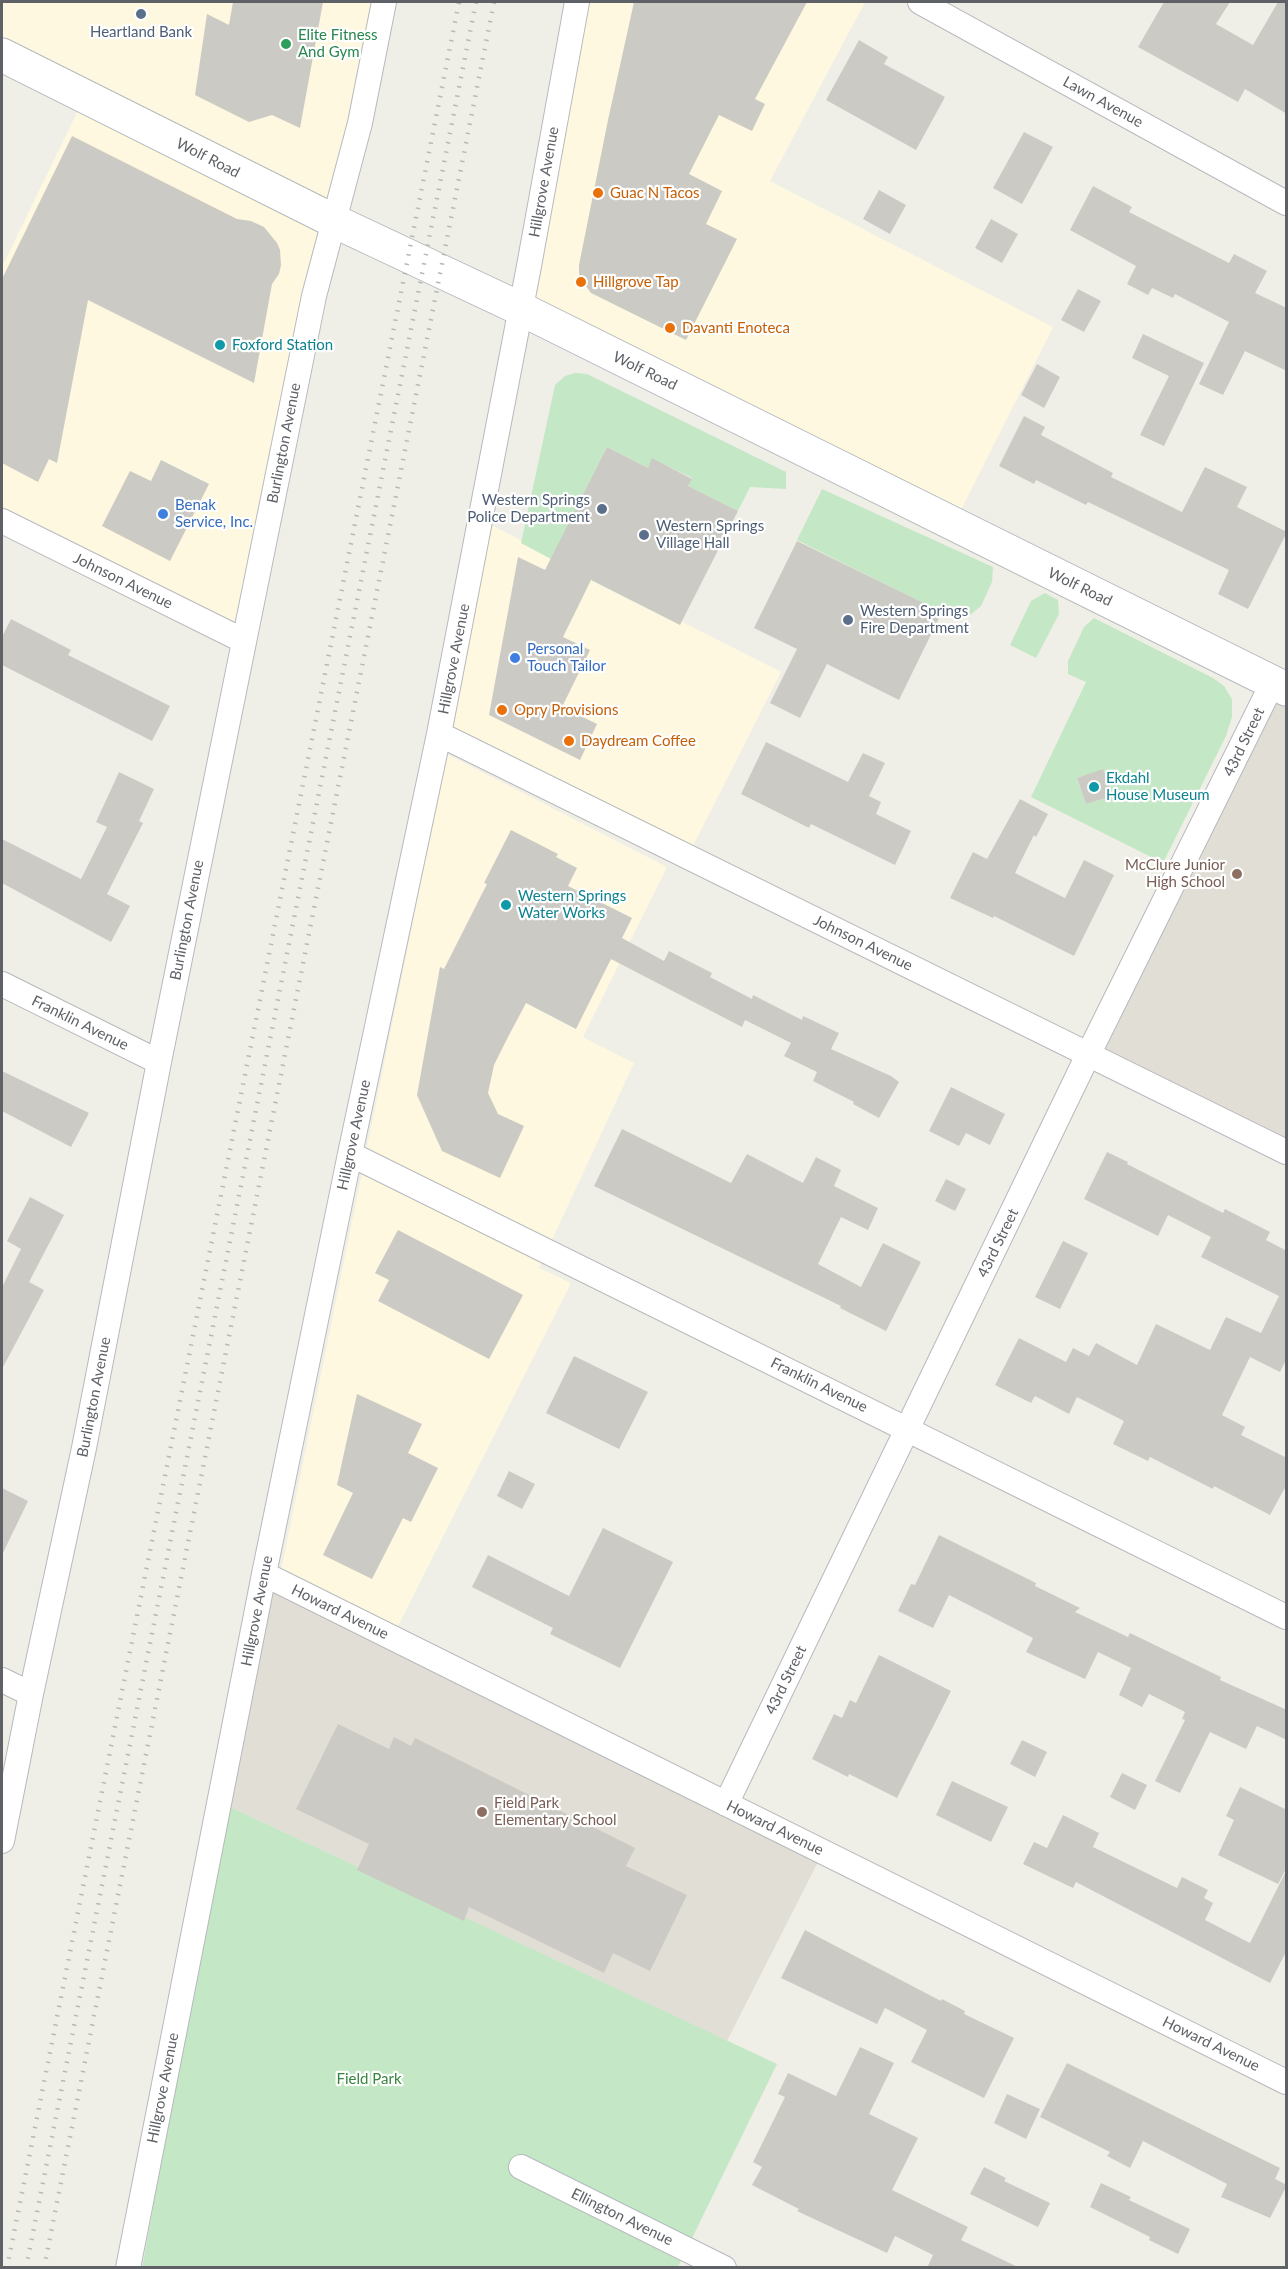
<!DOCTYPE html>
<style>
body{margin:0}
#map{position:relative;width:1288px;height:2269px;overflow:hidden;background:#f0efe7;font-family:Lato,sans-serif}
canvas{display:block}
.frame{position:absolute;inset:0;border:3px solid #5e6267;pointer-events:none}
</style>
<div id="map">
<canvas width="1288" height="2269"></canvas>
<div class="frame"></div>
</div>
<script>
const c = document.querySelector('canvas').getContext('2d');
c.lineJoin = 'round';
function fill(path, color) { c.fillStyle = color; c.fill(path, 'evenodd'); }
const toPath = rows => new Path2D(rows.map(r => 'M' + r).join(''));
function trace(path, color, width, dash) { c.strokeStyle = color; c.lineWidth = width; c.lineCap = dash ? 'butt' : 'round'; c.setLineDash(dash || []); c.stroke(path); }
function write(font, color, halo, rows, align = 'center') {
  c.font = font + ' Lato,sans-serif'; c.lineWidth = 4.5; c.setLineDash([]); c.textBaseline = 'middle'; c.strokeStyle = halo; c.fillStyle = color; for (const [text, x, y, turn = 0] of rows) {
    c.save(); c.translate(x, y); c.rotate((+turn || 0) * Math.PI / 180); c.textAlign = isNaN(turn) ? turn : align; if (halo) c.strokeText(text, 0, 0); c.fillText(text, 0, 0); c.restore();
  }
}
const commercial = toPath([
 [2,2,380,2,236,624,2,507,2,267,88,90,2,48],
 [588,2,865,2,770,181,1053,327,958,516,528,304],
 [491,525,781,672,693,846,450,727],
 [447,754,667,867,583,1037,634,1063,539,1268,571,1283,396,1630,281,1571]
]);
const education = toPath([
 [1278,694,1286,698,1286,1141,1101,1050],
 [270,1587,819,1860,727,2041,226,1805]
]);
const green = toPath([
 [575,373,587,374,786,472,786,489,750,487,738,511,688,486,692,478,653,459,648,468,607,447,551,559,521,543,555,385,565,376],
 [822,489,993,567,992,582,981,606,970,615,955,619,797,540],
 [1045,593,1058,600,1059,614,1036,658,1010,645,1031,601],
 [1094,618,1213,678,1224,686,1232,699,1232,717,1226,736,1163,863,1031,797,1086,682,1068,674,1068,661,1084,627],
 [1103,770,1111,796,1086,804,1077,778],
 [226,1805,777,2064,678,2267,142,2268]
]);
const building = toPath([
 [233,2,323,2,300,128,272,115,249,122,195,95,207,14,229,25],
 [634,2,807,2,755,99,765,104,752,131,719,115,689,174,722,191,706,224,737,239,686,340,591,293,579,277,579,265,608,120],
 [1164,2,1230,2,1216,24,1253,45,1278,2,1287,2,1287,114,1245,89,1238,102,1138,47],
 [859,40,888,57,884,64,945,97,916,150,826,100],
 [1024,132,1053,147,1022,204,993,188],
 [72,136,237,219,251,221,264,227,277,243,280,250,281,265,279,274,272,284,254,383,88,300,57,463,49,459,38,482,2,463,2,279],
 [1093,186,1132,207,1129,212,1229,263,1234,254,1267,271,1255,293,1287,308,1287,371,1245,351,1223,395,1199,384,1229,322,1175,294,1173,298,1152,288,1148,295,1127,284,1136,266,1070,230],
 [879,190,906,205,890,234,863,219],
 [991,219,1018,234,1002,263,975,248],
 [1078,289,1101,301,1084,332,1061,320],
 [1143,334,1204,363,1164,446,1140,435,1169,376,1132,358],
 [1037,364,1060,377,1044,408,1021,395],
 [1024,416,1045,427,1041,435,1113,473,1111,477,1182,512,1205,467,1247,487,1237,507,1287,532,1248,609,1218,594,1229,570,1088,502,1086,505,1036,480,1034,484,999,466],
 [607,447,648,468,652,458,692,479,688,486,738,511,680,625,591,580,563,637,590,650,562,707,597,724,580,760,489,715,518,557,545,570],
 [161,460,209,484,170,561,102,526,130,471,151,481],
 [797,541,942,612,899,700,827,664,800,718,770,703,797,649,754,628],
 [11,619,71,650,68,655,170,706,152,741,2,665,2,637],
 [766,742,848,782,863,753,885,763,869,796,881,802,876,814,911,831,895,865,811,824,809,828,741,794],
 [1103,769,1112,796,1086,804,1077,778],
 [119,772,154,789,139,821,143,823,107,894,130,906,111,942,2,883,2,839,81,879,107,827,96,822],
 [1020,799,1048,814,1036,837,1034,835,1015,873,1065,898,1084,860,1114,875,1074,956,994,916,993,918,950,898,973,852,987,859],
 [511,830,558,854,556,857,577,868,568,886,632,918,622,938,664,961,669,951,712,973,710,977,752,999,753,995,802,1020,803,1016,839,1033,831,1049,891,1076,899,1082,879,1118,853,1104,854,1102,813,1081,817,1072,784,1056,791,1043,745,1020,742,1027,611,959,576,1029,526,1003,508,1037,494,1065,488,1093,498,1114,524,1126,500,1178,442,1151,417,1095,440,967,444,969,487,884,484,883],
 [2,1071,89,1113,71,1147,2,1111],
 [951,1087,1005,1114,990,1145,966,1133,959,1146,929,1131],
 [622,1129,731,1183,747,1154,803,1183,816,1157,841,1170,834,1186,878,1208,868,1230,841,1217,818,1264,861,1287,883,1243,921,1262,886,1331,840,1308,841,1306,594,1186],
 [1107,1152,1128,1162,1127,1164,1223,1213,1225,1209,1270,1232,1266,1240,1287,1251,1287,1358,1280,1372,1250,1357,1222,1415,1245,1427,1241,1435,1287,1458,1287,1484,1270,1515,1214,1486,1213,1489,1150,1457,1148,1461,1113,1444,1124,1421,1077,1397,1069,1414,1035,1396,1031,1403,995,1385,1019,1338,1066,1362,1073,1348,1089,1356,1096,1343,1137,1365,1156,1324,1210,1350,1226,1317,1261,1333,1279,1296,1201,1257,1211,1237,1168,1215,1158,1236,1084,1199],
 [946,1179,966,1189,955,1211,935,1201],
 [30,1197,64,1215,29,1282,44,1290,2,1369,2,1287,21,1249,7,1241],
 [398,1230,523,1295,489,1359,378,1301,389,1280,375,1273],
 [1063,1241,1088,1253,1060,1309,1035,1297],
 [574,1356,648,1392,619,1449,546,1413],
 [357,1394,422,1424,408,1453,438,1468,411,1522,403,1518,372,1579,323,1555,353,1493,337,1485],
 [509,1471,535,1484,522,1509,497,1496],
 [2,1488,28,1501,2,1555],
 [603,1528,673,1562,620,1668,550,1634,553,1628,472,1587,488,1555,569,1596],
 [939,1535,1036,1583,1035,1586,1080,1608,1075,1612,1128,1637,1130,1633,1221,1677,1220,1680,1287,1710,1287,1740,1257,1726,1246,1749,1210,1732,1180,1793,1155,1781,1185,1720,1182,1719,1185,1712,1149,1694,1142,1707,1119,1695,1131,1668,1098,1652,1085,1679,1026,1652,1033,1638,949,1595,933,1628,898,1611,911,1584,915,1585],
 [879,1655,951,1691,897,1798,849,1774,848,1777,812,1759,834,1714,842,1718,850,1700,856,1703],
 [338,1724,389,1749,394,1737,411,1746,415,1738,635,1848,626,1866,687,1895,650,1971,613,1953,604,1973,469,1907,464,1921,357,1870,369,1844,296,1809],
 [1022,1740,1047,1752,1035,1777,1010,1764],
 [1122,1773,1147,1785,1135,1810,1110,1797],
 [952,1781,1008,1807,991,1842,936,1815],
 [1240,1787,1287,1810,1287,1867,1278,1884,1218,1855,1234,1820,1226,1816],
 [1063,1815,1099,1833,1093,1847,1177,1888,1182,1877,1208,1890,1204,1898,1213,1903,1205,1920,1250,1943,1287,1869,1287,1950,1270,1983,1076,1882,1073,1888,1023,1864,1034,1842,1047,1848],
 [805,1930,941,2001,942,1999,965,2011,964,2014,1014,2038,984,2098,911,2062,927,2030,885,2008,877,2024,781,1978],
 [860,2047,894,2063,869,2114,918,2138,892,2190,968,2227,961,2240,1020,2268,927,2268,933,2255,895,2236,887,2253,797,2211,799,2209,752,2185,762,2167,753,2162,785,2097,778,2094,788,2073,836,2096],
 [1067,2063,1280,2168,1275,2179,1287,2185,1270,2218,1221,2197,1227,2184,1143,2141,1130,2168,1107,2156,1110,2152,1040,2117],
 [1007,2094,1040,2109,1026,2139,994,2123],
 [984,2167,1006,2178,1004,2181,1050,2203,1038,2227,970,2194],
 [1101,2183,1131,2197,1129,2200,1190,2229,1178,2254,1149,2240,1150,2237,1090,2207]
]);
const street = toPath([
 [920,2,1286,203],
 [2,521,244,641],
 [439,734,1286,1152],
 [2,984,159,1062],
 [350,1154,1286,1617],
 [264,1574,1286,2082],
 [2,1680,31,1694],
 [726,1804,1088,1055,1273,682],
 [2,1841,31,1694,84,1448,159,1062,314,296,360,123,384,2],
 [521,2167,724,2268],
 [128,2268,264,1574,350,1154,439,734,529,266,577,2]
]);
const secondary = toPath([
 [2,55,334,221,521,309,1286,689]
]);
const rail = toPath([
 [7,2268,459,2],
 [26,2268,476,2],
 [44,2268,494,2]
]);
const markers = [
 [141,14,6,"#5c6f8a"],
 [286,44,6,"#2e9e5b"],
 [598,193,6,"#e8710a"],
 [581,282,6,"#e8710a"],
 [670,328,6,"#e8710a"],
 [220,345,6,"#0f9aa8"],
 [602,509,6,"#5c6f8a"],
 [163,514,6,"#3f7fe0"],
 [644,535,6,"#5c6f8a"],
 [848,620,6,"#5c6f8a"],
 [515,658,6,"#3f7fe0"],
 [502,710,6,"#e8710a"],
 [569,741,6,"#e8710a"],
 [1094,787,6,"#0f9aa8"],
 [1237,874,6,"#8d6e63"],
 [506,905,6,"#0f9aa8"],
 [482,1812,6,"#8d6e63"]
];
const serviceNames = [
 ["Heartland Bank",141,32,"center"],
 ["Western Springs",590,500,"right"],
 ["Police Department",590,517,"right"],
 ["Western Springs",656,526],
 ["Village Hall",656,543],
 ["Western Springs",860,611],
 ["Fire Department",860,628]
];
const leisureNames = [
 ["Elite Fitness",298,35],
 ["And Gym",298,52]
];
const streetNames = [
 ["Lawn Avenue",1103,102,29],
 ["Wolf Road",208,158,27],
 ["Hillgrove Avenue",544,182,-80],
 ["Wolf Road",645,371,26],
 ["Burlington Avenue",284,443,-79],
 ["Johnson Avenue",123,581,26],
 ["Wolf Road",1080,587,26],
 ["Hillgrove Avenue",454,659,-79],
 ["43rd Street",1244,742,-64],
 ["Burlington Avenue",187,920,-79],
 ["Johnson Avenue",863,943,26],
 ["Franklin Avenue",80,1023,26],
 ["Hillgrove Avenue",354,1135,-78],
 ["43rd Street",998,1243,-64],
 ["Franklin Avenue",819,1385,26],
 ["Burlington Avenue",94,1397,-79],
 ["Hillgrove Avenue",257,1611,-79],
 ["Howard Avenue",340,1612,26],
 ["43rd Street",786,1680,-64],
 ["Howard Avenue",775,1828,26],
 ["Howard Avenue",1211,2044,26],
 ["Hillgrove Avenue",163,2088,-79],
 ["Ellington Avenue",622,2217,26]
];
const foodNames = [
 ["Guac N Tacos",610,193],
 ["Hillgrove Tap",593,282],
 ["Davanti Enoteca",682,328],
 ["Opry Provisions",514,710],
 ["Daydream Coffee",581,741]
];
const cultureNames = [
 ["Foxford Station",232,345],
 ["Ekdahl",1106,778],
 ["House Museum",1106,795],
 ["Western Springs",518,896],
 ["Water Works",518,913]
];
const shopNames = [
 ["Benak",175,505],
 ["Service, Inc.",175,522],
 ["Personal",527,649],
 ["Touch Tailor",527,666]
];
const educationNames = [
 ["McClure Junior",1225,865],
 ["High School",1225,882],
 ["Field Park",494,1803,"left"],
 ["Elementary School",494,1820,"left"]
];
const parkNames = [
 ["Field Park",369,2079]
];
fill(commercial, '#fdf8df');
fill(education, '#e0ded5');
fill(green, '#c4e7c6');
fill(building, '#cccac4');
trace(street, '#b7b9bd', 26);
trace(secondary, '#b5b9be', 35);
trace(street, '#fff', 24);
trace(secondary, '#fff', 33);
trace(rail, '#b7b8b8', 4.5, [1.5, 8]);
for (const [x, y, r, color] of markers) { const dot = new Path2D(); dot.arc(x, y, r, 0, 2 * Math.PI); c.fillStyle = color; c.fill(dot); trace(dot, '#fff', 2); }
write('15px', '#4e5e75', '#fff', serviceNames, 'left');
write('15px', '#27864d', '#fff', leisureNames, 'left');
write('15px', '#5e6267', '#fff', streetNames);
write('15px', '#c56008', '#fff', foodNames, 'left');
write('15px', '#0d838f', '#fff', cultureNames, 'left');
write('15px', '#366cbe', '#fff', shopNames, 'left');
write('15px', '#785e54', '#fff', educationNames, 'right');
write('15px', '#37853f', '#fff', parkNames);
</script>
